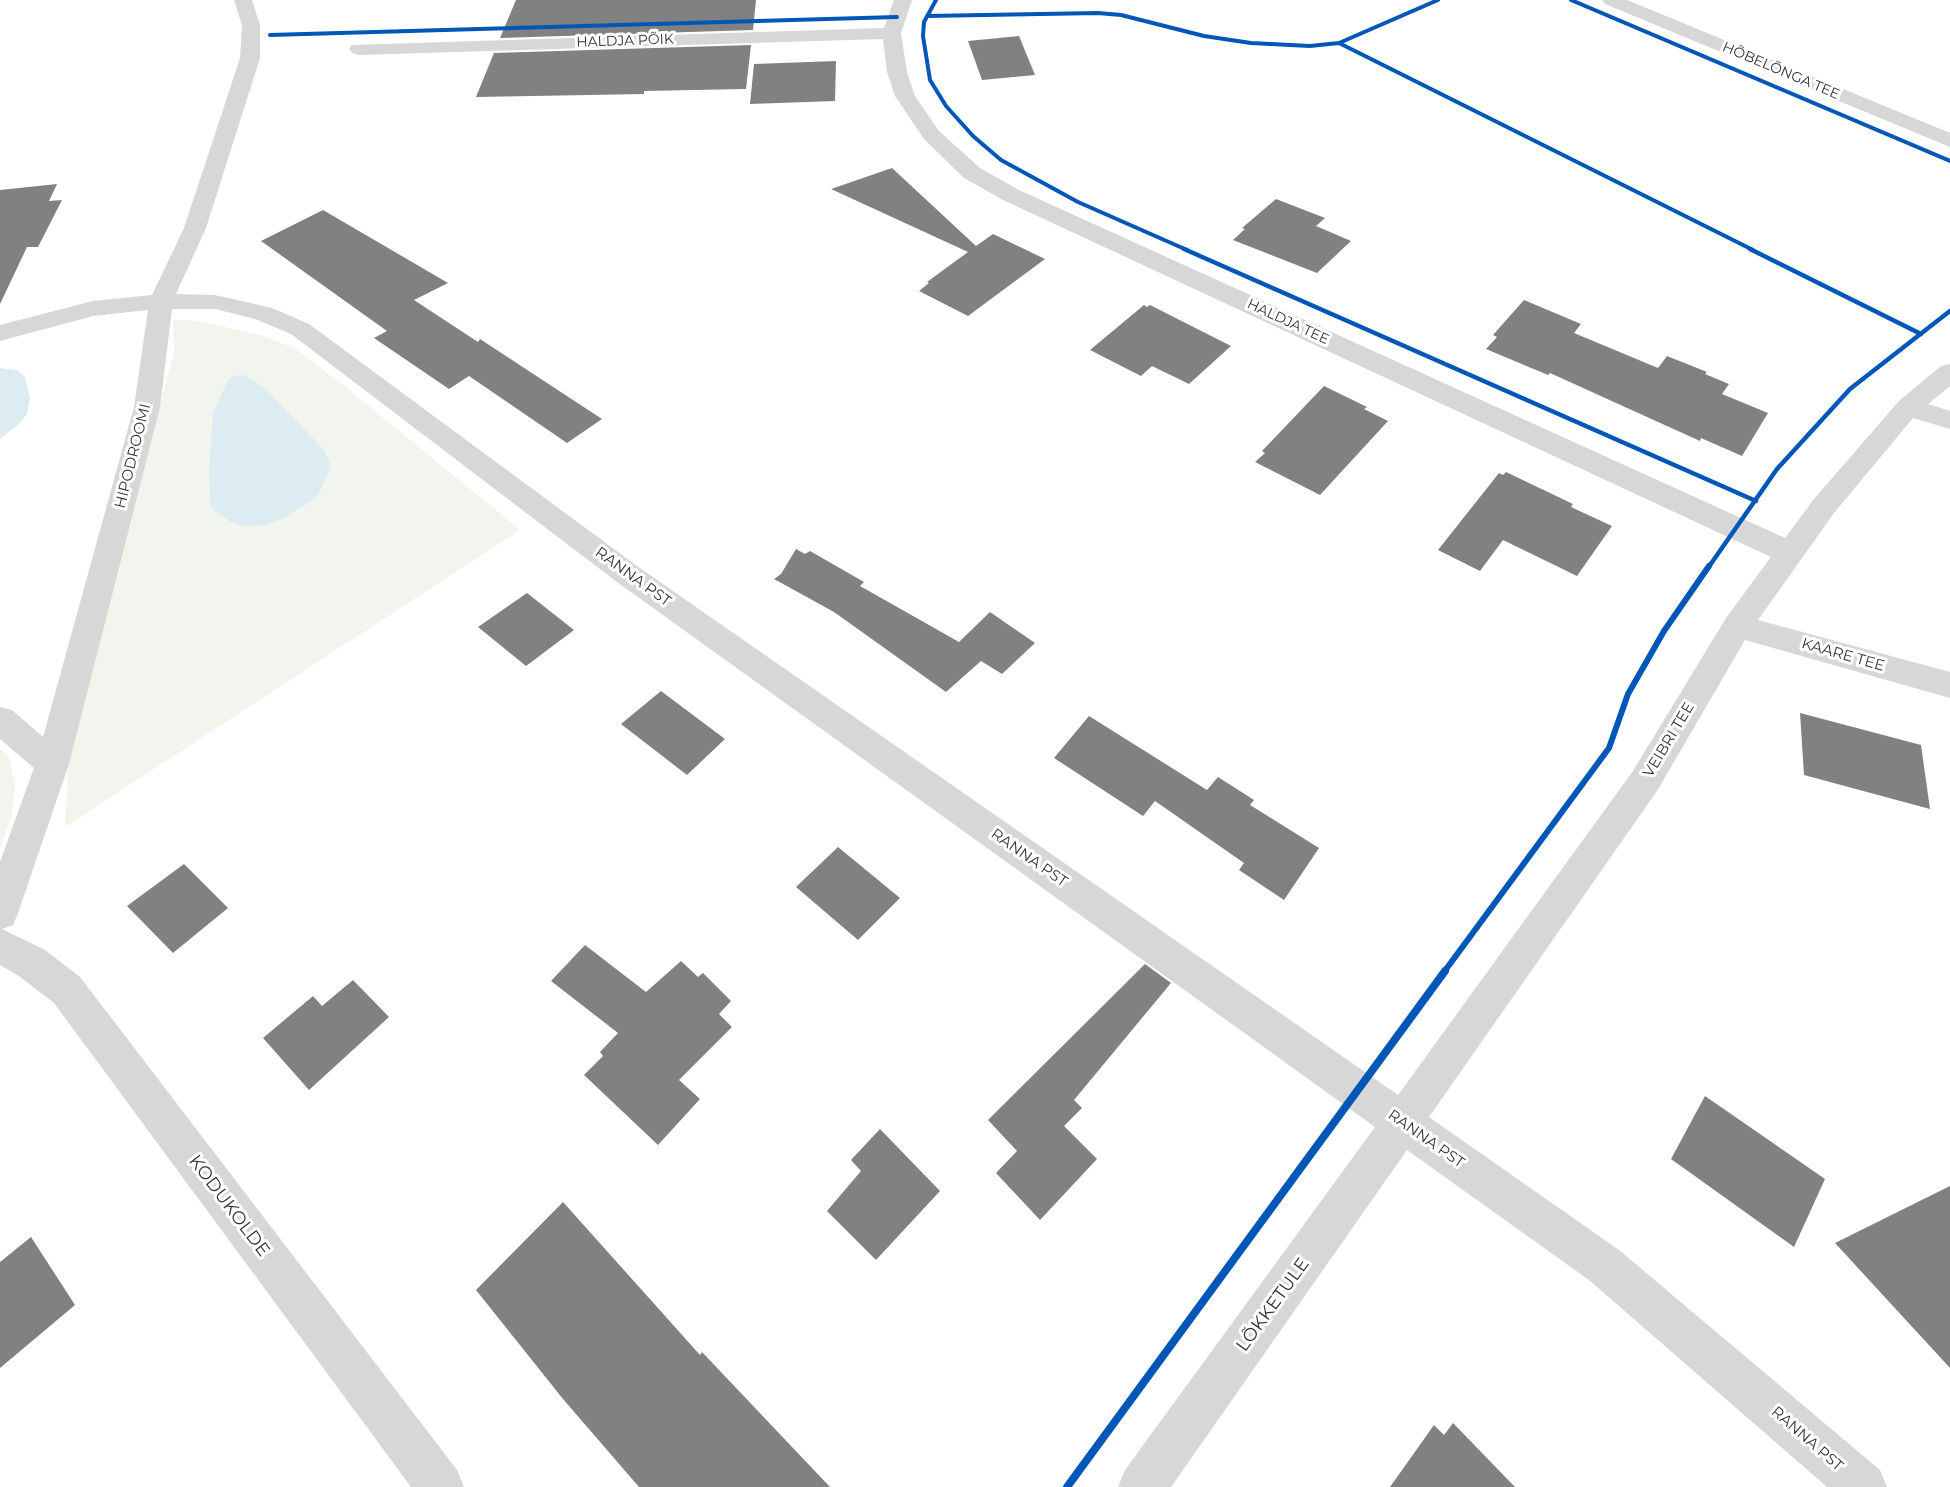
<!DOCTYPE html>
<meta charset="utf-8">
<style>
body{margin:0}
canvas{display:block;background:#fff}
</style>
<canvas width="1950" height="1487"></canvas>
<script>
const c = document.querySelector('canvas').getContext('2d');
c.lineJoin = 'round';
function fill(path, color) { c.fillStyle = color; c.fill(path, 'evenodd'); }
const toPath = rows => new Path2D(rows.map(r => 'M' + r).join(''));
function trace(path, color, width, dash) { c.strokeStyle = color; c.lineWidth = width; c.lineCap = dash ? 'butt' : 'round'; c.setLineDash(dash || []); c.stroke(path); }
function write(font, color, halo, rows, align = 'center') {
  c.font = font + ' Montserrat,sans-serif'; c.lineWidth = 6; c.setLineDash([]); c.textBaseline = 'middle'; c.strokeStyle = halo; c.fillStyle = color; for (const [text, x, y, turn = 0] of rows) {
    c.save(); c.translate(x, y); c.rotate((+turn || 0) * Math.PI / 180); c.textAlign = isNaN(turn) ? turn : align; if (halo) c.strokeText(text, 0, 0); c.fillText(text, 0, 0); c.restore();
  }
}
const green = toPath([
 [173,320,192,320,261,335,294,348,347,388,520,530,65,827,70,742,174,352],
 [0,749,9,757,15,784,12,814,0,849]
]);
const water = toPath([
 [0,368,17,370,25,377,30,398,27,414,19,424,0,439],
 [244,375,267,390,304,429,324,450,331,467,317,497,285,517,268,525,245,526,231,522,212,509,210,502,209,469,213,413,228,380,233,376]
]);
const building = toPath([
 [516,0,756,0,753,30,500,38],
 [1019,36,1035,75,982,80,968,41],
 [751,45,746,89,644,91,644,94,476,97,494,53],
 [836,61,835,101,750,104,754,64],
 [892,168,976,246,993,234,1045,259,968,316,919,291,929,283,927,282,968,252,831,189],
 [57,184,49,201,62,200,38,247,27,247,0,304,0,190],
 [1276,199,1325,218,1316,226,1351,241,1317,273,1233,240,1245,229,1242,228],
 [323,210,448,283,414,300,478,342,480,339,602,419,567,443,469,376,449,389,374,338,387,331,261,241],
 [1524,300,1581,324,1574,333,1658,368,1667,356,1707,372,1705,374,1729,384,1722,394,1768,413,1742,456,1701,438,1700,441,1550,373,1548,375,1486,349,1497,337,1493,335],
 [1144,305,1147,307,1150,305,1231,346,1189,384,1152,366,1141,376,1090,350],
 [1324,386,1367,407,1364,409,1388,421,1320,495,1255,462,1265,453,1262,451],
 [1506,472,1573,504,1571,507,1612,526,1577,576,1503,540,1480,571,1438,550,1499,473,1503,475],
 [796,549,805,554,810,551,864,582,860,586,959,642,990,612,1035,643,1002,674,981,661,946,692,834,612,774,579,781,574],
 [527,593,574,630,526,666,478,627],
 [661,691,725,739,687,775,621,724],
 [1800,713,1921,745,1930,809,1804,775],
 [1089,716,1207,790,1218,777,1254,800,1250,805,1319,848,1284,900,1239,870,1244,863,1155,801,1143,816,1054,758],
 [838,847,900,898,858,940,796,887],
 [184,864,228,908,173,953,127,906],
 [585,945,646,992,681,961,698,977,703,973,731,1001,719,1014,732,1027,679,1080,700,1099,658,1145,584,1075,603,1056,600,1052,618,1033,551,981],
 [1145,964,1171,983,1074,1100,1082,1108,1064,1126,1097,1159,1040,1220,996,1173,1017,1151,988,1120],
 [353,980,389,1017,309,1090,263,1038,313,996,322,1006],
 [1705,1096,1825,1179,1794,1247,1671,1159],
 [880,1129,940,1191,876,1260,827,1211,861,1171,851,1160],
 [1950,1186,1950,1368,1835,1243],
 [563,1202,700,1355,702,1352,830,1487,639,1487,563,1399,476,1290],
 [31,1237,75,1305,0,1368,0,1262],
 [1453,1423,1515,1487,1390,1487,1434,1425,1444,1435]
]);
const minor = toPath([
 [234,0,252,0,260,25,260,58,206,228,176,294,215,295,272,308,309,324,637,566,1398,1095,1633,771,1726,618,1771,557,1003,200,964,178,924,139,895,96,887,72,883,39,359,55,352,53,349,49,352,45,884,28,894,0,912,0,901,33,907,72,915,96,939,131,980,168,1019,190,1785,538,1814,499,1899,401,1941,366,1950,364,1950,386,1928,404,1950,411,1950,429,1913,418,1834,513,1758,620,1950,672,1950,698,1745,640,1657,791,1429,1117,1619,1250,1880,1470,1887,1487,1827,1487,1589,1280,1407,1150,1171,1487,1118,1487,1125,1470,1375,1127,617,582,291,334,255,319,215,309,172,309,160,407,69,764,18,913,13,925,2,929,45,950,80,977,457,1470,464,1487,411,1487,54,1003,19,976,0,965,0,862,34,768,0,739,0,707,12,710,43,737,134,407,148,310,93,316,0,341,0,325,93,301,152,295,184,228,240,58,242,25,234,0],
 [1602,0,1627,0,1950,133,1950,147,1605,4,1602,0]
]);
const cyclewayFar3 = toPath([
 [936,0,924,22,923,36,930,80,946,106,973,136,1001,160,1078,202,1187,250],
 [1571,0,1950,161],
 [927,16,1098,13,1121,15,1204,36,1251,43,1310,46,1339,43,1438,0],
 [270,35,897,17],
 [1339,43,1753,250]
]);
const cyclewayFar2 = toPath([
 [1184,249,1756,501],
 [1750,249,1921,334],
 [1708,568,1777,469,1850,389,1950,311]
]);
const cyclewayFar1 = toPath([
 [1444,972,1609,748,1628,694,1664,631,1709,566]
]);
const cycleway = toPath([
 [1067,1487,1445,971]
]);
const farStreetnames = [
 ["HALDJA PÕIK",625,41,-2],
 ["HÕBELÕNGA TEE",1781,71,23],
 ["HALDJA TEE",1288,322,25]
];
const streetNames = [
 ["HIPODROOMI",133,456,-76],
 ["RANNA PST",633,577,36],
 ["KAARE TEE",1843,655,16],
 ["VEIBRI TEE",1669,740,-59],
 ["RANNA PST",1029,858,35],
 ["RANNA PST",1426,1139,35],
 ["RANNA PST",1807,1439,41]
];
const nearStreetnames = [
 ["KODUKOLDE",229,1206,53],
 ["LÕKKETULE",1273,1305,-54]
];
fill(green, '#f1f5ed');
fill(water, '#ddebf3');
fill(building, '#818181');
fill(minor, '#d7d7d7');
trace(cyclewayFar3, '#0057b8', 4);
trace(cyclewayFar2, '#0057b8', 4.5);
trace(cyclewayFar1, '#0057b8', 6);
trace(cycleway, '#0057b8', 8);
write('14px', '#333', '#fff', farStreetnames);
write('15px', '#333', '#fff', streetNames);
write('18px', '#333', '#fff', nearStreetnames);
</script>
